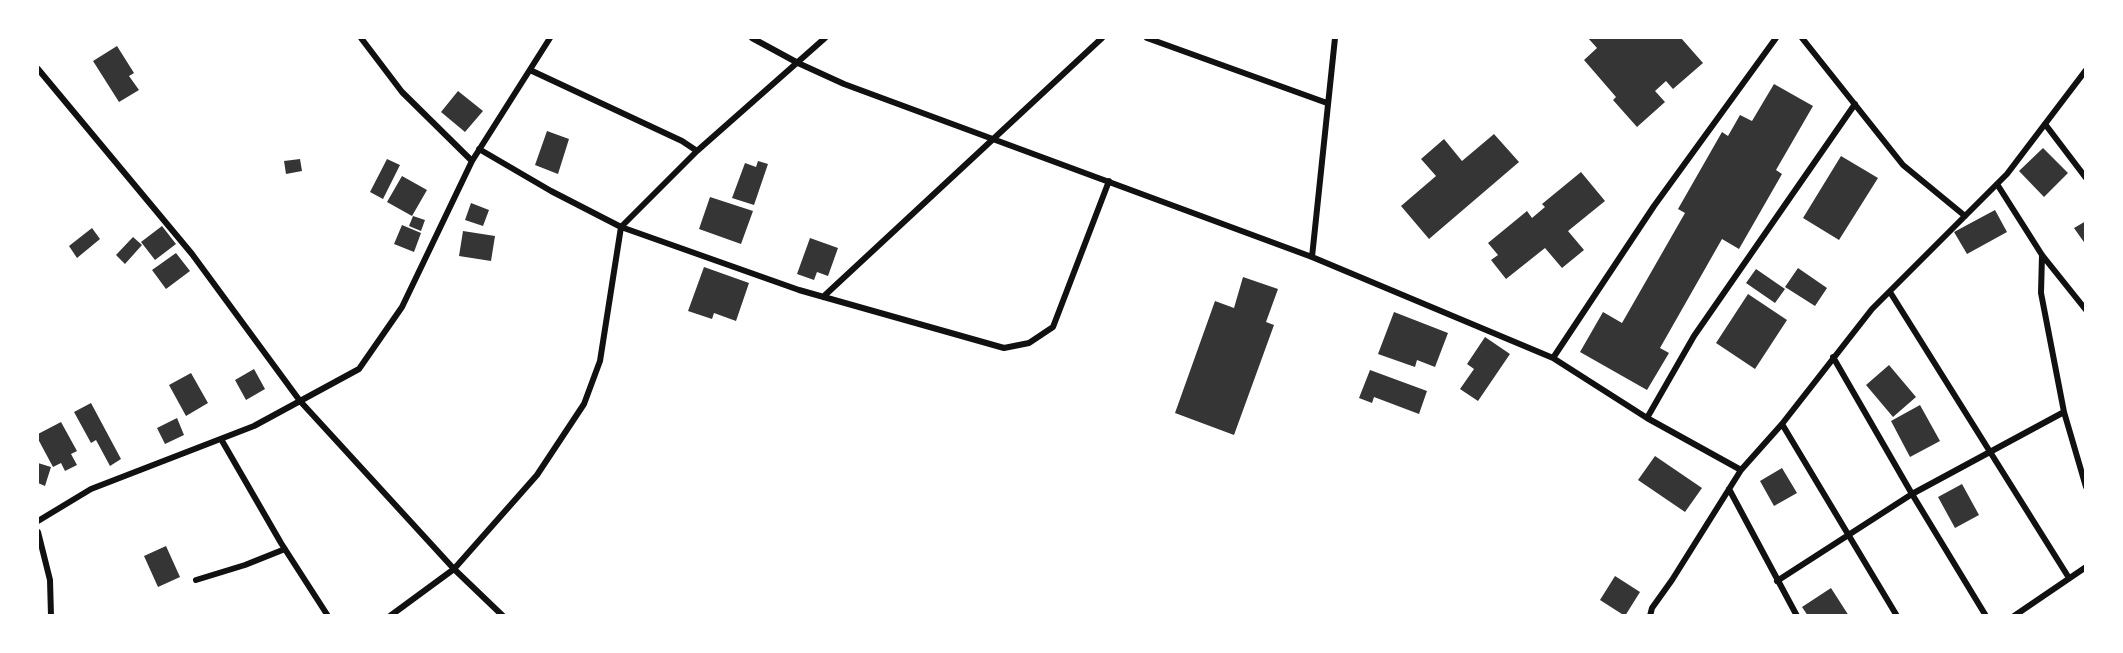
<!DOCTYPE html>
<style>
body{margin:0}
#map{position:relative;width:2123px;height:653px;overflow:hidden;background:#fff;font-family:Overpass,sans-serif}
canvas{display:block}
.frame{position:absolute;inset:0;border:39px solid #fff;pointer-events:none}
</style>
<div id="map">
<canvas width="2123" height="653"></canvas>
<div class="frame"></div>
</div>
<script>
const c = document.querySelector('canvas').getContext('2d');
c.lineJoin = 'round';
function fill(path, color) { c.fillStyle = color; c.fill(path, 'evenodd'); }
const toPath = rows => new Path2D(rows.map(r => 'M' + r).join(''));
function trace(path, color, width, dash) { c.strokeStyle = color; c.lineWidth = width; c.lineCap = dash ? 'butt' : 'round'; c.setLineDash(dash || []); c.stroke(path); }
const building = toPath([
 [1588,38,1681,38,1703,63,1673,89,1666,81,1655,91,1665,102,1637,127,1613,100,1616,97,1584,60,1597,48],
 [117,46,134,73,129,76,139,90,119,102,93,61],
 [1774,84,1813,106,1776,170,1782,174,1739,249,1722,239,1660,348,1669,353,1647,390,1580,352,1603,312,1622,323,1685,213,1678,209,1722,132,1728,136,1740,115,1752,121],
 [458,91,483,111,465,132,441,112],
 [547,131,569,139,558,174,535,165],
 [1494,134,1519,162,1429,239,1401,206,1436,176,1421,159,1444,139,1462,161],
 [2043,148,2068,173,2044,197,2019,171],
 [1841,156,1878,178,1839,240,1803,218],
 [300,159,302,171,286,174,284,161],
 [387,159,400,165,383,199,370,192],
 [758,161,768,164,754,205,732,198,745,163,756,167],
 [1581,172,1605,201,1568,231,1584,250,1562,268,1545,248,1506,279,1491,260,1498,255,1488,243,1527,211,1532,218,1545,207,1542,204],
 [402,176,427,190,412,216,387,202],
 [710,197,753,211,741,244,699,229],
 [471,203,489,210,483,226,465,220],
 [1995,210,2007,232,1967,254,1954,232],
 [413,216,425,220,421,231,409,226],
 [2086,221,2086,245,2074,228],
 [402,225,421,233,414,252,394,244],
 [162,226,176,244,155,260,141,242],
 [92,228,100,239,77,258,69,246],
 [463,231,495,236,491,261,459,256],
 [133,237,142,245,125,264,116,255],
 [810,238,838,248,828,276,817,272,814,280,797,274],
 [176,253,190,271,166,289,152,270],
 [704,267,749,283,736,321,714,313,712,319,688,311],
 [1798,268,1827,288,1815,306,1785,287],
 [1756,269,1785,289,1775,303,1746,283],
 [1243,277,1278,289,1266,322,1274,325,1234,435,1175,413,1215,301,1234,308],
 [1748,294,1787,320,1755,369,1716,343],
 [1394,312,1448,333,1435,367,1417,360,1415,367,1378,354],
 [1485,337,1510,354,1478,401,1460,389,1474,369,1467,364],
 [1889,365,1916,397,1893,417,1866,385],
 [254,369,265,389,246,400,235,380],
 [1370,370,1427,391,1419,414,1374,397,1372,403,1359,398],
 [191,373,208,403,186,416,169,385],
 [91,403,121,459,110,466,96,440,91,443,74,412],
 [1920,405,1940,441,1910,457,1891,421],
 [177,418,184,435,165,444,157,428],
 [61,422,77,451,71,454,77,465,65,471,61,463,53,467,38,439,38,434],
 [1655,456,1702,488,1685,512,1638,480],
 [38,463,51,467,45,486,38,483],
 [1782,468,1797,493,1774,506,1760,481],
 [1962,484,1979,515,1955,528,1938,497],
 [166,546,180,577,158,587,144,556],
 [1615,576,1640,592,1625,616,1600,600],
 [1831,588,1849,616,1808,616,1802,607]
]);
const minor = toPath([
 [361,38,402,92,472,161],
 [752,38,798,63,844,84,1312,257,1553,358,1647,418,1741,470],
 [1147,38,1327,103],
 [1802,38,1903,165,1965,216],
 [38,69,192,254,300,401,454,569,503,616],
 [530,70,682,141,697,151],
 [2045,124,2086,178],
 [479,149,551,191,621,227,799,290,1004,348,1029,343,1053,327,1109,181],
 [1997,184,2042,255,2086,310],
 [2042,255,2041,293,2064,412,2086,487],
 [1312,257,1335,38],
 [1890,292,2069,578],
 [823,297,1102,38],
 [1833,357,1912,494,1986,616],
 [1553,358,1654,206,1776,38],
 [1647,418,1694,336,1855,104],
 [1782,424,1897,616],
 [221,439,281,543,328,616],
 [1729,489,1797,616],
 [38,521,91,489,254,426,359,369,402,307,472,161,550,38],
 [38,532,50,580,51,616],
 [196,580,245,565,285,549],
 [1777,581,1912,494,2064,412],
 [390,616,454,569,537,475,584,404,600,361,621,227,697,151,825,38],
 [1650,616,1652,608,1672,580,1741,470,1782,424,1872,309,2007,174,2086,70],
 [2014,616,2086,567]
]);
fill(building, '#353535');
trace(minor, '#111', 6);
</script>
